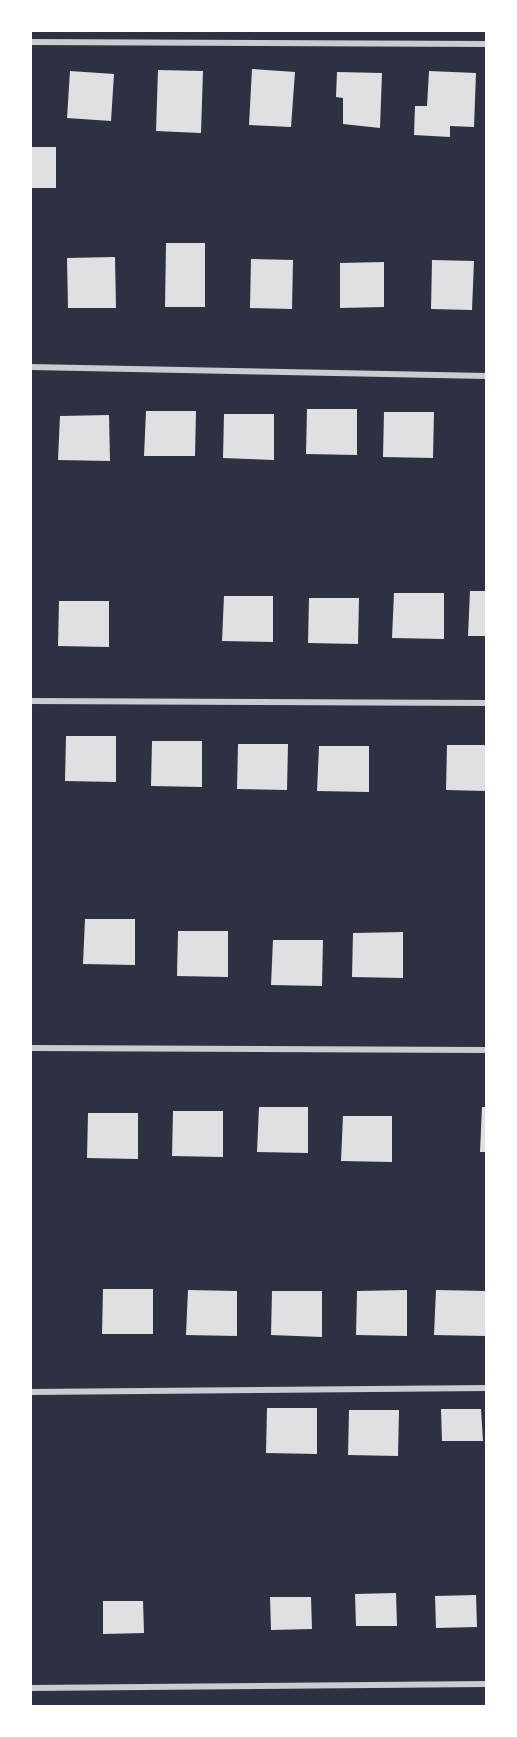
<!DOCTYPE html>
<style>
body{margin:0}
#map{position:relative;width:517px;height:1737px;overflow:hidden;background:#2d3142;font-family:"IBM Plex Sans",sans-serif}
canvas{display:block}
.frame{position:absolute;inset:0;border:32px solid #fff;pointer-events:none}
</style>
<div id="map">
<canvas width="517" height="1737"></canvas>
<div class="frame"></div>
</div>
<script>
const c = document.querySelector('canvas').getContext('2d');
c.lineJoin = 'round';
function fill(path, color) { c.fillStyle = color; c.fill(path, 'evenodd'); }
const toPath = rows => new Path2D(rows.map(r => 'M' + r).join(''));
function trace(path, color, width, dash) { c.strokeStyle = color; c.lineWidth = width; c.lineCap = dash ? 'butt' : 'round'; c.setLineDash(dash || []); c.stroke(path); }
const building = toPath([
 [252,69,295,72,291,127,249,125],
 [158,70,203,71,201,133,156,131],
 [70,71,114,74,111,121,67,118],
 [429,71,476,73,474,127,450,126,450,137,414,135,415,106,427,106],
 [337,72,382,73,380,128,343,124,343,98,336,97],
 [30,147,56,147,56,188,30,188],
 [166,243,205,243,205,307,165,307],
 [115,257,116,308,68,308,67,258],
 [251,259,293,260,292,309,250,308],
 [432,260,474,261,472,310,431,309],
 [384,262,384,307,340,308,340,263],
 [307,409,357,409,357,455,306,454],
 [146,411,196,411,195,456,144,456],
 [384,412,434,412,433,458,383,457],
 [224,414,274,414,274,460,223,458],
 [109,415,110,461,58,460,60,416],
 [470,591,487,591,487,636,468,636],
 [394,593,444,593,444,639,392,638],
 [224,596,273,596,273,642,222,641],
 [309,598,359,598,358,644,308,643],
 [59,601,109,601,109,647,58,646],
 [66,736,116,736,116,782,65,781],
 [152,741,202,741,202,787,151,786],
 [238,744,288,744,287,790,237,789],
 [447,745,487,745,487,791,446,790],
 [319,746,369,746,369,792,317,791],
 [85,919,135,919,135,965,83,964],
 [178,931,228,931,228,977,177,976],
 [403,932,403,978,352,977,353,933],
 [273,940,323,940,322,986,271,985],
 [259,1107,308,1107,308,1153,257,1152],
 [482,1107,487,1107,487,1152,480,1152],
 [173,1111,223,1111,223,1157,172,1156],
 [88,1113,138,1113,138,1159,87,1158],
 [343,1116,392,1116,392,1162,341,1161],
 [103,1289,153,1289,153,1334,102,1334],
 [188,1290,237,1291,237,1336,186,1335],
 [407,1290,407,1336,356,1335,357,1291],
 [436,1290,486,1291,486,1336,434,1335],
 [272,1291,322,1291,322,1337,271,1335],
 [267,1408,317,1408,317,1454,266,1453],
 [441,1409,481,1409,483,1441,442,1441],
 [349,1410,399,1410,398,1456,348,1455],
 [396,1593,397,1626,356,1626,355,1594],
 [476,1595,477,1627,436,1628,435,1596],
 [270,1597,311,1597,312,1629,271,1630],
 [103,1601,143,1601,144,1633,103,1634]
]);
const minor = toPath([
 [30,42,487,44],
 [30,367,487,376],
 [30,701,487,703],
 [30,1048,487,1050],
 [30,1392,487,1388],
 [30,1688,487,1684]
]);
fill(building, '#e0e0e3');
trace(minor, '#caccd0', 6);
</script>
